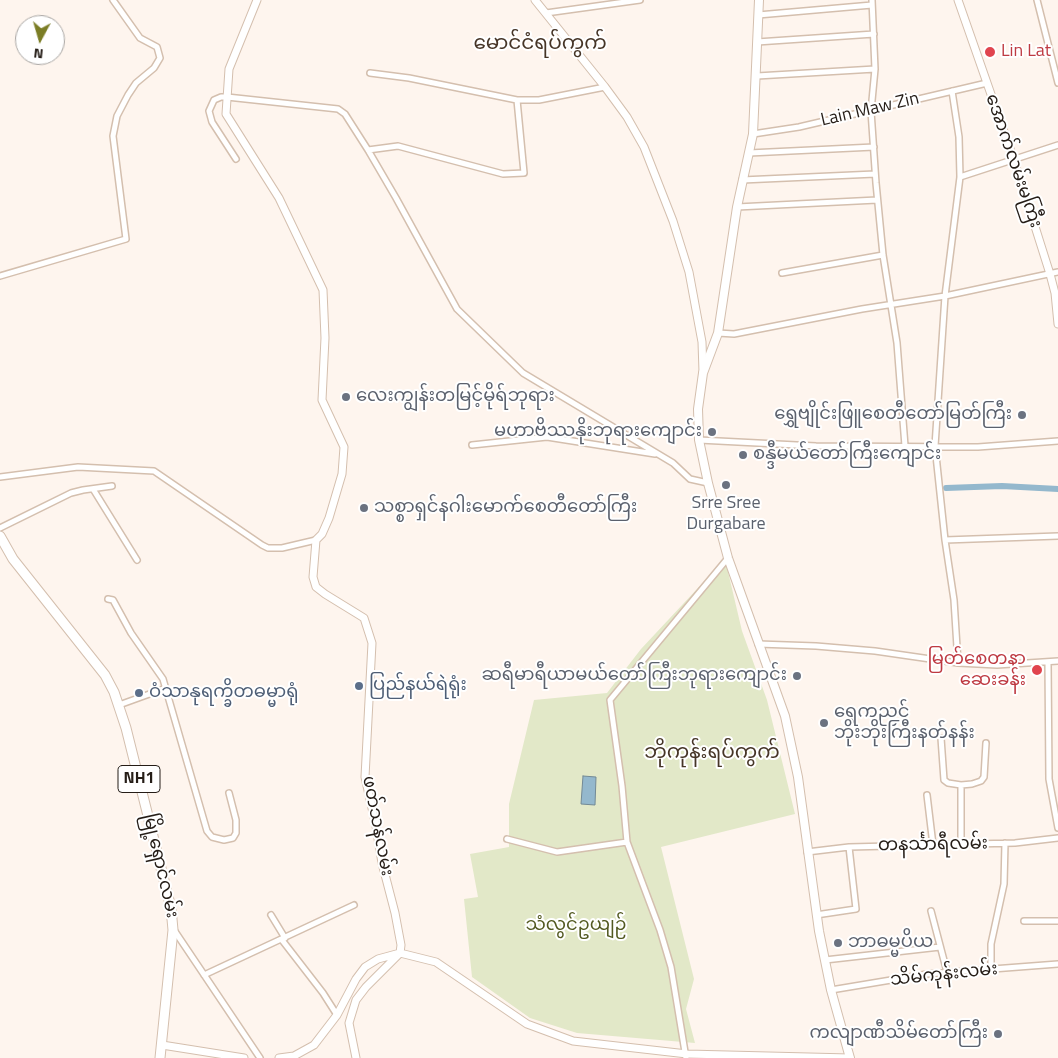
<!DOCTYPE html>
<meta charset="utf-8">
<style>
body{margin:0}
#map{position:relative;width:1058px;height:1058px;overflow:hidden;background:#fef5ee;font-family:"Titillium Web",sans-serif}
canvas{display:block}
.north{position:absolute;left:15px;top:15px;width:50px;height:50px;box-sizing:border-box;background:#fff;border:1px solid #a8a5a2;border-radius:50%;rotate:186deg;font-size:14px;font-weight:700;line-height:20px;text-align:center;color:#251d17}
.north::after{content:'';display:block;margin:auto;width:18px;height:22px;background:#7b7d25;clip-path:polygon(50% 0,100% 100%,50% 72%,0 100%)}
</style>
<div id="map">
<canvas width="1058" height="1058"></canvas>
<div class="north">N</div>
</div>
<script>
const c = document.querySelector('canvas').getContext('2d');
c.lineJoin = 'round';
function fill(path, color) { c.fillStyle = color; c.fill(path, 'evenodd'); }
const toPath = rows => new Path2D(rows.map(r => 'M' + r).join(''));
function trace(path, color, width, dash) { c.strokeStyle = color; c.lineWidth = width; c.lineCap = dash ? 'butt' : 'round'; c.setLineDash(dash || []); c.stroke(path); }
function write(font, color, halo, rows, align = 'center') {
  c.font = font + ' "Titillium Web","Noto Sans Myanmar",sans-serif'; c.lineWidth = 4; c.setLineDash([]); c.textBaseline = 'middle'; c.strokeStyle = halo; c.fillStyle = color; for (const [text, x, y, turn = 0] of rows) {
    c.save(); c.translate(x, y); c.rotate((+turn || 0) * Math.PI / 180); c.textAlign = isNaN(turn) ? turn : align; if (halo) c.strokeText(text, 0, 0); c.fillText(text, 0, 0); c.restore();
  }
}
const green = toPath([
 [725,559,742,631,767,700,795,814,661,847,694,979,686,1009,695,1043,577,1033,530,1018,472,977,464,899,478,897,470,854,509,847,509,804,534,700,607,693,641,649]
]);
const water = toPath([
 [583,776,596,777,595,805,581,804,583,776]
]);
const canal = toPath([
 [946,488,1002,486,1058,489]
]);
const street = toPath([
 [872,0,875,69,871,111,876,183,883,255,897,343,905,446],
 [1037,0,1058,83],
 [546,13,640,0],
 [758,15,872,5],
 [757,42,874,34],
 [370,73,409,78,517,100,539,100,605,87],
 [757,76,875,69],
 [952,91,959,137,960,177,945,296,935,446,945,540,954,600,958,663],
 [753,134,799,127,987,83],
 [368,150,398,146,503,174,524,173,517,100],
 [749,153,874,147],
 [236,159,212,122,209,111,214,100,221,97,227,97,338,109,345,114,368,150,396,198,457,309,523,373,673,463,690,479,708,483],
 [960,177,1058,145],
 [742,180,875,174],
 [737,207,877,200],
 [782,273,883,255],
 [0,276,126,239,113,136,117,116,128,95,136,83,154,68,160,58,157,47,140,38,113,0],
 [718,333,734,334,862,309,945,296,1058,272],
 [699,440,816,446,978,447,1058,441],
 [472,445,547,437,655,454],
 [0,477,78,467,154,471,262,545,268,548,282,548,316,540],
 [93,489,137,560],
 [0,528,71,493,83,490,112,486],
 [945,540,1058,536],
 [108,599,113,600,131,633,163,679,207,831,212,837,224,840,233,838,236,833,236,820,229,793],
 [758,644,816,646,875,651,958,663,997,665,1058,661],
 [1048,662,1049,779,1058,828],
 [119,705,166,688],
 [941,738,944,780,948,783,961,785,972,784,981,781,984,777,986,743],
 [927,795,933,845],
 [507,839,557,852,627,842],
 [961,845,961,785],
 [807,852,849,847,1015,843,1058,838],
 [931,911,947,972],
 [271,915,285,938],
 [816,915,856,909,849,847],
 [1024,921,1058,921],
 [174,930,260,1058],
 [282,940,323,993,337,1015],
 [825,960,940,947],
 [991,969,991,944,1004,884,1005,843],
 [204,975,354,905],
 [831,990,927,974,1058,964],
 [686,1058,671,967,660,930,627,842,622,786,610,700,728,558]
]);
const secondary = toPath([
 [257,0,229,69,226,114,279,198,323,290,325,338,322,400,344,447,342,474,329,518,322,534,316,540,313,577,316,587,325,594,364,618,372,643,365,777,376,826,382,863,395,913,401,945,400,953,366,987,356,1000,349,1023,356,1058],
 [535,0,605,87,627,117,644,147,673,221,689,272,702,342,703,372],
 [958,0,1014,160,1050,274,1055,293,1058,324],
 [162,1045,244,1058],
 [279,1058,294,1056,314,1045,337,1015,356,979,365,967,378,959,400,953,436,962,527,1024,573,1041,687,1054,850,1058]
]);
const primary = toPath([
 [759,0,753,134,737,207,718,333,703,373,698,409,699,440,708,483,728,558,785,716,798,777,819,931,831,990,850,1058]
]);
const highway = toPath([
 [0,536,13,559,105,675,114,692,126,728,171,908,173,930,160,1058]
]);
const markers = [
 [990,52,6,"#e0444e"],
 [346,397,5,"#6b7280"],
 [1022,415,5,"#6b7280"],
 [712,432,5,"#6b7280"],
 [743,455,5,"#6b7280"],
 [726,485,5,"#6b7280"],
 [364,508,5,"#6b7280"],
 [1037,670,6,"#e0444e"],
 [797,676,5,"#6b7280"],
 [359,686,5,"#5c6f8a"],
 [139,693,5,"#5c6f8a"],
 [824,723,5,"#6b7280"],
 [838,943,5,"#6b7280"],
 [998,1034,5,"#6b7280"]
];
const shields = [
 [139,779,42]
];
const shieldNames = [
 ["NH1",139,779]
];
const healthNames = [
 ["Lin Lat",1001,52],
 ["မြတ်စေတနာ",1026,660,"right"],
 ["ဆေးခန်း",1026,681,"right"]
];
const streetNames = [
 ["Lain Maw Zin",870,110,-13],
 ["အောက်လမ်းမကြီး",1013,161,71],
 ["ဖတ်သန်လမ်း",377,826,79],
 ["တနင်္သာရီလမ်း",933,845,-1],
 ["မြို့ရှောင်လမ်း",160,866,77],
 ["သိမ်ကုန်းလမ်း",944,975,-6]
];
const worshipNames = [
 ["လေးကျွန်းတမြင့်မိုရ်ဘုရား",356,397],
 ["ရွှေဗျိုင်းဖြူစေတီတော်မြတ်ကြီး",1012,415,"right"],
 ["မဟာဗိဿနိုးဘုရားကျောင်း",702,432,"right"],
 ["စန္ဒီမယ်တော်ကြီးကျောင်း",753,455],
 ["Srre Sree",726,504,"center"],
 ["Durgabare",726,525,"center"],
 ["သစ္စာရှင်နဂါးမောက်စေတီတော်ကြီး",374,508],
 ["ဆရီမာရီယာမယ်တော်ကြီးဘုရားကျောင်း",787,676,"right"],
 ["ရွှေကညင်",834,713],
 ["ဘိုးဘိုးကြီးနတ်နန်း",834,734],
 ["ဘာဓမ္မပိယ",848,943],
 ["ကလျာဏီသိမ်တော်ကြီး",988,1034,"right"]
];
const serviceNames = [
 ["ပြည်နယ်ရဲရုံး",369,686],
 ["ဝံသာနုရက္ခိတဓမ္မာရုံ",149,693]
];
const parkNames = [
 ["သံလွင်ဥယျဉ်",576,926]
];
const quarterNames = [
 ["မောင်ငံရပ်ကွက်",540,44],
 ["ဘိုကုန်းရပ်ကွက်",712,753]
];
fill(green, '#e2e8c8');
fill(water, '#94b8cd');
trace(water, '#738a96', 1);
trace(canal, '#94b8cd', 6);
trace(street, '#d4bfae', 8);
trace(secondary, '#d4bfae', 9);
trace(primary, '#d4bfae', 10);
trace(highway, '#d4bfae', 11);
trace(street, '#fff', 5);
trace(secondary, '#fff', 7);
trace(primary, '#fff', 8);
trace(highway, '#fff', 9);
for (const [x, y, r, color] of markers) { const dot = new Path2D(); dot.arc(x, y, r, 0, 2 * Math.PI); c.fillStyle = color; c.fill(dot); trace(dot, '#fff', 2); }
for (const [x, y, w] of shields) { const box = new Path2D(); box.roundRect(x - w / 2, y - 13.5, w, 27, 4); c.fillStyle = '#fff'; c.fill(box); trace(box, '#251d17', 1); }
write('bold 16px', '#251d17', null, shieldNames);
write('18px', '#be3a42', '#fff', healthNames, 'left');
write('18px', '#251d17', '#fff', streetNames);
write('18px', '#5b616d', '#fff', worshipNames, 'left');
write('18px', '#4e5e75', '#fff', serviceNames, 'left');
write('18px', '#525920', '#fff', parkNames);
write('20px', '#463527', '#fff', quarterNames);
</script>
